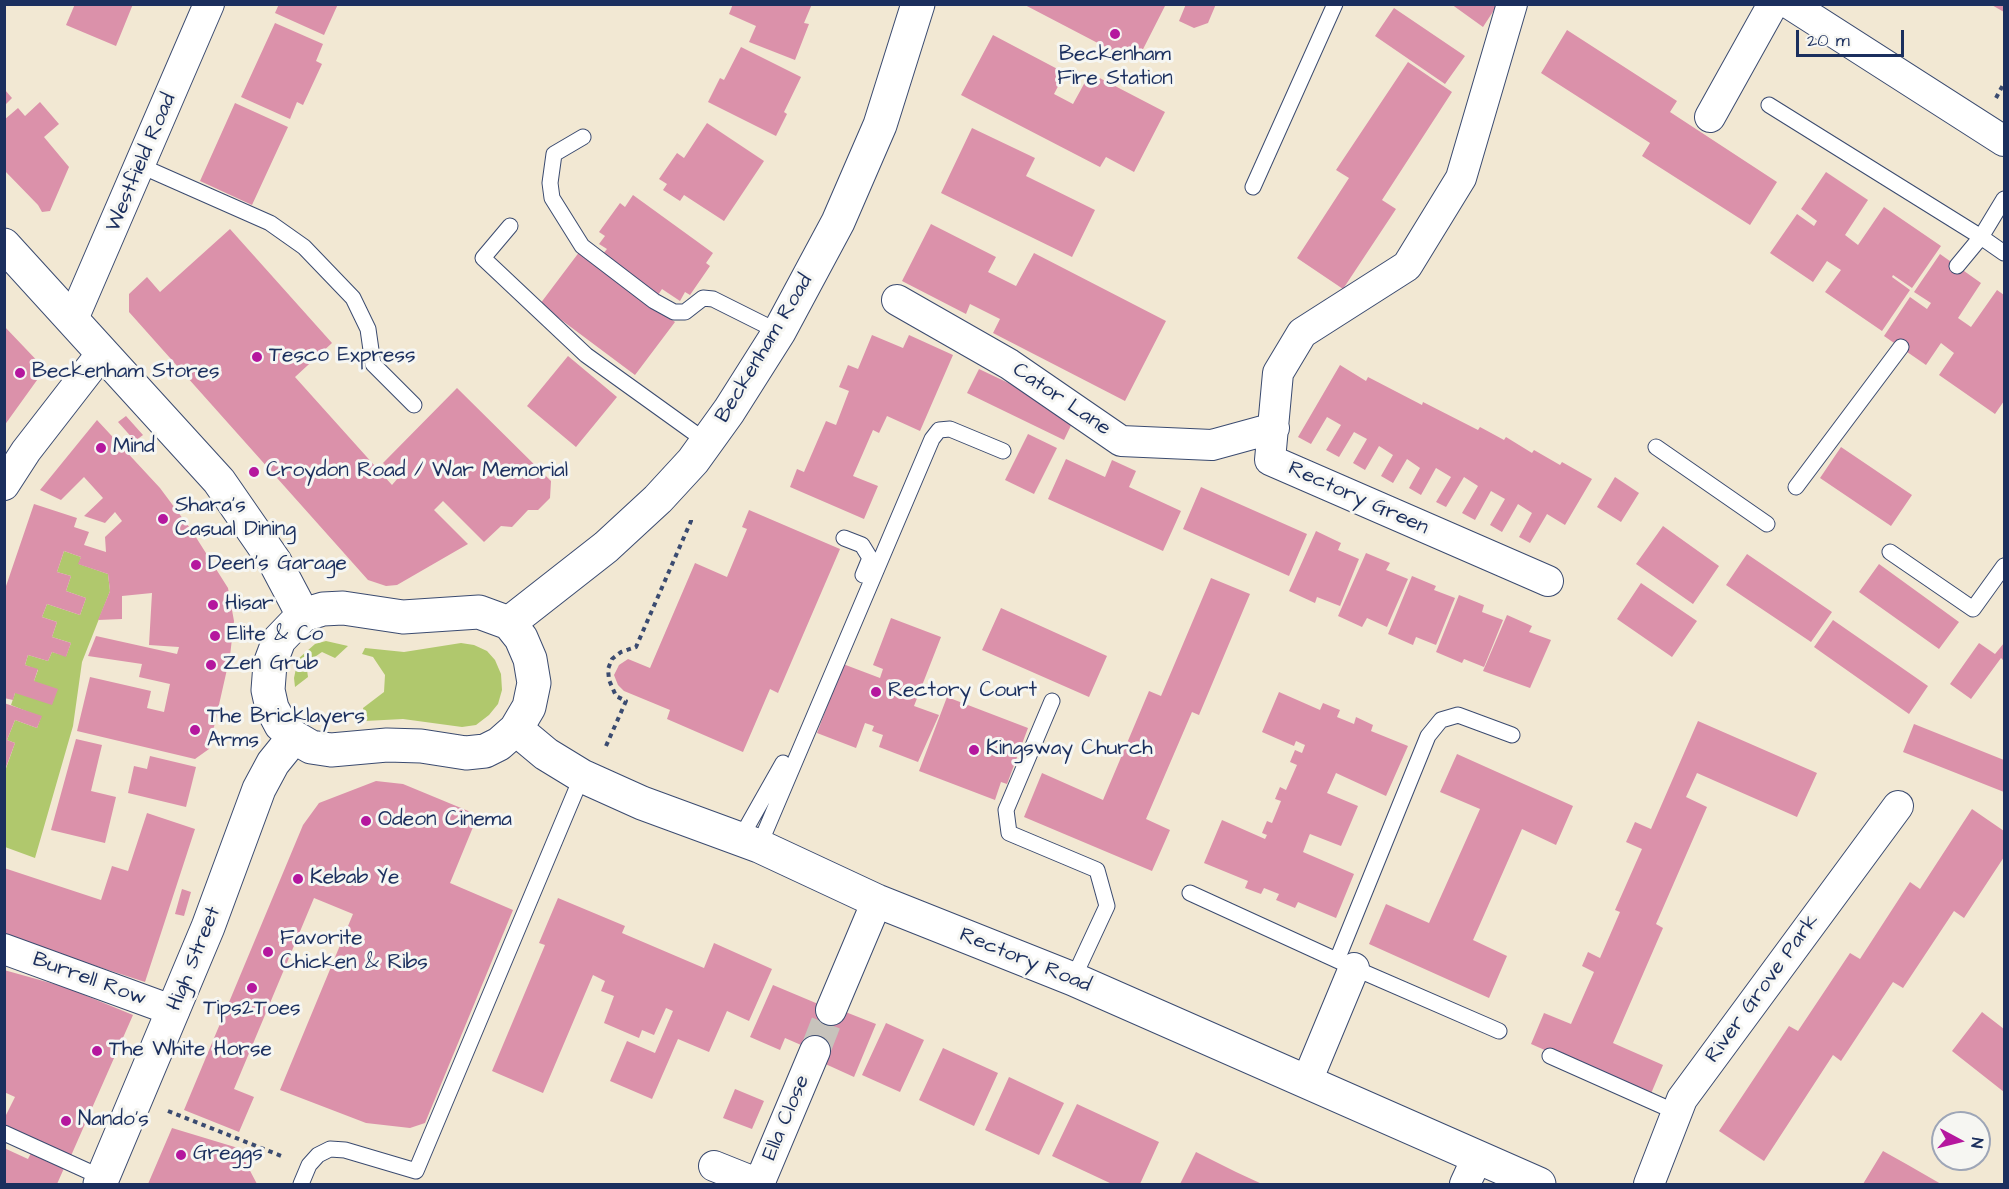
<!DOCTYPE html>
<meta charset="utf-8">
<style>
body{margin:0}
#map{position:relative;width:2009px;height:1189px;overflow:hidden;background:#f2e8d3;font-family:"Architects Daughter",sans-serif}
canvas{display:block}
.frame{position:absolute;inset:0;border:6px solid #1b2f5e;pointer-events:none}
.north{position:absolute;left:1931px;top:1111px;width:60px;height:60px;box-sizing:border-box;background:#f6f6f2;border:2px solid #9ea6b7;border-radius:50%;rotate:97deg;font-size:16px;font-weight:700;line-height:24px;text-align:center;color:#1b2f5e}
.north::after{content:'';display:block;margin:auto;width:21px;height:27px;background:#b5179e;clip-path:polygon(50% 0,100% 100%,50% 72%,0 100%)}
.scale{position:absolute;left:1796px;top:30px;width:108px;height:27px;box-sizing:border-box;border:3px solid #1b2f5e;border-top:0;padding-left:8px;font-size:18px;line-height:21px;white-space:nowrap;color:#1b2f5e;-webkit-text-stroke:4px #f6f6f2;paint-order:stroke}
</style>
<div id="map">
<canvas width="2009" height="1189"></canvas>
<div class="frame"></div>
<div class="north">N</div>
<div class="scale">20 m</div>
</div>
<script>
const c = document.querySelector('canvas').getContext('2d');
c.lineJoin = 'round';
function fill(path, color) { c.fillStyle = color; c.fill(path, 'evenodd'); }
const toPath = rows => new Path2D(rows.map(r => 'M' + r).join(''));
function trace(path, color, width, dash) { c.strokeStyle = color; c.lineWidth = width; c.lineCap = dash ? 'butt' : 'round'; c.setLineDash(dash || []); c.stroke(path); }
function write(font, color, halo, rows, align = 'center') {
  c.font = font + ' "Architects Daughter",sans-serif'; c.lineWidth = 6; c.setLineDash([]); c.textBaseline = 'middle'; c.strokeStyle = halo; c.fillStyle = color; for (const [text, x, y, turn = 0] of rows) {
    c.save(); c.translate(x, y); c.rotate((+turn || 0) * Math.PI / 180); c.textAlign = isNaN(turn) ? turn : align; if (halo) c.strokeText(text, 0, 0); c.fillText(text, 0, 0); c.restore();
  }
}
const green = toPath([
 [64,551,81,557,79,564,108,574,110,591,82,662,73,726,35,858,5,847,5,771,15,743,7,740,15,720,37,728,41,717,11,705,15,693,34,681,38,670,25,665,28,655,48,661,52,652,66,656,71,643,52,637,57,622,42,617,47,604,80,615,86,598,66,591,71,576,57,572],
 [326,641,348,646,335,658,322,652,306,663,308,677,295,687,294,678,298,659,315,644],
 [461,643,474,645,487,651,495,660,501,674,502,690,498,704,489,715,476,725,462,727,403,719,365,721,363,708,384,692,385,675,373,657,362,654,365,648,404,652]
]);
const building = toPath([
 [75,4,133,4,116,46,66,25],
 [279,4,338,4,324,35,275,13],
 [733,4,812,4,804,23,809,24,795,60,749,42,756,26,729,14],
 [1023,4,1166,4,1136,63],
 [1186,4,1199,6,1216,4,1208,23,1194,28,1179,21],
 [1451,4,1498,4,1483,27],
 [1990,4,2004,4,2004,12],
 [1394,8,1465,56,1445,84,1375,36],
 [275,23,323,44,316,61,322,64,303,105,297,102,290,119,241,97],
 [1567,30,1677,101,1670,112,1777,182,1750,225,1642,156,1650,143,1541,73],
 [993,35,1065,73,1054,94,1073,104,1090,73,1165,112,1134,172,1106,157,1100,167,961,95],
 [741,47,801,77,784,112,787,114,776,136,708,102,720,78,724,80],
 [1408,62,1452,92,1382,200,1396,209,1343,289,1297,258,1349,178,1336,170],
 [5,90,12,98,5,105],
 [40,102,59,124,44,137,69,167,50,211,42,212,38,205,4,170,4,120,18,108,25,116],
 [235,103,288,127,252,205,200,181],
 [707,123,764,161,724,221,684,195,680,201,663,190,667,184,659,179,677,153,684,158],
 [972,128,1035,158,1026,176,1095,210,1072,257,941,193],
 [1826,172,1868,200,1845,235,1858,245,1884,207,1941,246,1912,288,1893,275,1892,277,1910,290,1882,331,1825,292,1841,270,1827,261,1813,282,1770,253,1797,214,1814,226,1817,221,1801,209],
 [633,195,713,253,706,263,710,266,690,295,685,292,680,301,662,289,658,295,602,255,607,249,599,244,605,236,599,232,620,203,625,207],
 [931,224,996,257,988,272,1016,286,1034,253,1166,321,1125,401,993,333,1000,319,970,304,966,314,902,281],
 [230,229,332,343,295,377,392,485,398,478,383,463,457,388,551,481,550,498,538,510,528,510,512,527,501,526,484,542,443,501,434,510,468,544,397,585,386,586,368,580,129,312,129,294,147,277,160,292],
 [580,251,675,322,635,375,540,304],
 [1940,254,1981,283,1958,318,1971,327,1997,290,2004,295,2004,401,1995,414,1939,375,1954,353,1941,343,1926,365,1884,336,1910,297,1927,309,1931,303,1914,292],
 [4,326,45,369,4,426],
 [872,335,903,348,909,335,953,355,920,431,887,416,879,433,873,430,853,476,878,486,864,519,790,487,797,469,804,472,826,421,836,425,849,391,839,387,848,365,858,369],
 [568,356,617,397,576,447,527,406],
 [1340,365,1366,381,1368,377,1422,405,1423,402,1478,430,1480,427,1504,440,1506,437,1532,453,1534,450,1560,465,1562,462,1592,479,1565,525,1547,514,1530,543,1519,537,1532,513,1518,504,1502,532,1490,525,1505,499,1491,491,1475,520,1462,513,1478,486,1464,477,1446,507,1436,502,1451,477,1436,468,1421,495,1409,488,1420,468,1407,459,1393,483,1381,476,1393,455,1379,446,1365,470,1353,463,1367,439,1354,432,1339,457,1326,450,1341,425,1327,417,1311,444,1298,437],
 [979,369,1076,415,1064,440,967,393],
 [126,416,143,435,135,441,118,422],
 [97,420,160,488,192,531,228,588,234,621,230,656,209,749,195,759,77,731,90,677,151,691,147,708,164,712,170,684,139,677,142,664,88,656,96,636,177,654,179,647,149,645,152,593,122,596,122,619,98,620,110,591,108,574,78,564,81,557,64,551,57,572,71,576,66,591,86,598,80,615,47,604,42,617,57,622,52,637,71,643,66,657,52,652,48,661,28,655,25,665,38,669,34,681,58,689,52,705,15,693,13,700,4,698,4,592,34,504,77,518,74,527,89,532,84,545,106,552,105,537,122,521,115,512,105,523,84,516,103,498,84,477,61,500,40,490],
 [1028,434,1057,448,1034,494,1005,480],
 [1841,447,1912,495,1891,526,1820,478],
 [1066,459,1105,477,1112,460,1136,471,1129,487,1181,511,1163,551,1048,499],
 [1615,477,1639,493,1621,522,1597,507],
 [1201,487,1307,534,1289,576,1183,529],
 [749,510,840,549,778,693,770,689,743,752,667,719,670,710,624,691,618,685,614,675,619,665,628,659,650,668,695,563,727,577,747,529,742,527],
 [1663,526,1719,566,1693,604,1636,564],
 [1316,531,1341,543,1338,550,1359,559,1340,606,1317,597,1315,603,1289,591],
 [1366,553,1390,563,1386,570,1408,579,1387,627,1367,618,1362,627,1338,616],
 [1747,554,1832,612,1811,642,1726,585],
 [1879,564,1959,622,1939,649,1859,592],
 [1412,576,1436,586,1434,590,1455,598,1436,645,1416,637,1413,645,1388,634],
 [1211,578,1250,594,1199,715,1192,712,1146,819,1170,830,1152,871,1024,817,1042,773,1103,800,1149,691,1161,696],
 [1641,583,1697,621,1672,657,1617,619],
 [1459,595,1484,605,1482,612,1503,620,1484,667,1464,659,1462,663,1436,652],
 [1001,608,1107,656,1089,697,982,650],
 [1507,615,1532,626,1529,632,1551,640,1530,688,1483,671],
 [891,618,941,637,914,706,939,715,918,762,879,747,883,735,872,731,874,726,865,723,856,748,817,733,843,664,880,678,883,669,873,665],
 [1833,620,1928,686,1909,714,1814,647],
 [1979,643,1995,654,2004,643,2004,661,2001,658,1971,699,1950,684],
 [1279,692,1320,710,1323,703,1340,710,1337,717,1354,724,1356,717,1373,725,1371,731,1408,746,1386,796,1336,773,1327,793,1358,806,1341,846,1310,834,1309,836,1303,852,1354,874,1336,918,1298,902,1295,908,1276,900,1279,894,1264,888,1261,894,1245,888,1248,881,1204,863,1222,820,1265,839,1267,835,1262,833,1267,821,1272,823,1281,801,1275,799,1280,787,1286,790,1297,765,1290,762,1295,750,1302,753,1305,745,1296,741,1294,746,1262,732],
 [947,697,1028,728,1007,784,1001,782,995,800,919,771],
 [4,703,42,716,37,728,15,720,7,740,15,743,5,770],
 [1698,721,1817,773,1797,817,1697,773,1686,797,1707,807,1656,924,1663,928,1613,1043,1663,1065,1650,1096,1531,1044,1544,1013,1571,1024,1594,972,1582,966,1588,952,1600,958,1620,912,1615,910,1642,849,1626,842,1635,822,1651,829],
 [1914,724,2004,760,2004,792,1903,752],
 [76,739,102,745,91,791,116,797,105,843,51,830],
 [1457,754,1573,806,1556,845,1522,829,1473,940,1507,956,1489,998,1369,944,1386,904,1429,923,1480,809,1440,792],
 [150,756,196,767,186,807,128,793,134,766,147,769],
 [376,781,403,784,478,815,450,883,513,910,425,1123,410,1128,366,1123,280,1090,353,914,314,898,234,1089,254,1097,239,1132,184,1110,303,825,319,803],
 [1972,809,2004,831,2004,857,1964,918,1954,911,1903,988,1893,982,1841,1061,1833,1055,1764,1161,1719,1131,1789,1026,1798,1031,1850,953,1860,959,1910,882,1920,889],
 [147,813,195,829,145,982,4,936,4,868,101,900,112,866,128,871],
 [182,889,191,892,184,916,175,914],
 [558,898,625,926,622,933,704,968,714,943,772,969,749,1021,727,1011,709,1052,678,1039,652,1099,610,1081,627,1041,655,1053,673,1011,666,1008,654,1035,642,1030,639,1038,604,1023,614,996,601,991,605,981,593,975,543,1093,492,1071,545,945,539,943],
 [4,970,65,987,133,1015,70,1158,4,1128,4,1119,15,1097,4,1092],
 [773,985,842,1014,843,1011,876,1024,854,1077,821,1062,824,1055,785,1038,780,1050,750,1037],
 [1982,1012,2004,1029,2004,1092,1952,1051],
 [886,1023,924,1040,900,1092,862,1075],
 [943,1048,998,1073,974,1126,919,1100],
 [1009,1077,1064,1103,1039,1155,985,1130],
 [735,1089,764,1101,752,1129,723,1118],
 [1077,1104,1159,1142,1140,1184,1112,1184,1052,1156],
 [172,1128,238,1148,257,1184,148,1184],
 [4,1148,28,1159,32,1151,65,1166,57,1184,4,1184],
 [1883,1151,1908,1165,1941,1184,1863,1184],
 [1196,1152,1236,1172,1262,1184,1180,1184]
]);
const minorTunnel = toPath([
 [815,1051,831,1010]
]);
const path = toPath([
 [1996,98,2004,83],
 [606,746,626,701,616,696,609,680,608,669,612,659,621,652,636,647,691,521,691,516],
 [168,1111,284,1157]
]);
const service = toPath([
 [1769,105,1981,237,1957,266],
 [583,137,554,154,550,183,552,198,582,246,654,301,674,312,685,312,703,298,713,299,779,332],
 [141,166,270,223,304,247,353,298,368,329,373,364,414,405],
 [1253,187,1335,4],
 [2004,199,1981,237,2004,253],
 [510,226,483,258,586,355,707,442],
 [1656,447,1767,524],
 [1796,487,1901,347],
 [844,538,862,545,870,558,863,575],
 [1890,552,1973,609,2004,566],
 [1052,701,1006,810,1009,833,1097,870,1107,906,1073,979],
 [740,839,783,763],
 [759,846,932,439,939,430,950,429,1003,451],
 [1190,893,1354,968,1499,1031],
 [1337,960,1428,736,1441,720,1458,715,1512,735],
 [1550,1056,1678,1113],
 [4,1133,103,1178],
 [301,1184,309,1165,318,1155,330,1149,345,1150,416,1171,582,776]
]);
const minor = toPath([
 [1512,4,1461,178,1407,266,1302,333,1278,373,1270,460,1548,581],
 [1790,4,2004,141],
 [1710,117,1773,4],
 [897,300,1009,364,1121,441,1212,445,1274,428],
 [73,319,209,4],
 [4,485,26,451,102,353],
 [4,949,174,1011],
 [831,1010,877,901],
 [1307,1081,1354,968],
 [714,1166,759,1184],
 [759,1184,815,1051],
 [1465,1184,1477,1158],
 [1649,1184,1682,1099,1898,806]
]);
const primary = toPath([
 [4,245,219,481,275,562,303,615],
 [343,608,403,617,479,612,509,623,521,638,530,659,534,683,529,707,516,729,499,744,485,751,466,753,421,746,387,745,331,750,311,747,294,737,281,725,272,708,268,690,270,664,279,640,303,615,323,609,343,608],
 [509,623,606,547,658,499,693,461,729,411,779,332,838,222,880,125,918,4],
 [516,729,546,754,582,776,642,803,759,846,877,901,1073,979,1539,1184],
 [100,1184,208,927,259,789,273,763,294,737]
]);
const markers = [
 [1115,34,6,"#b5179e"],
 [257,357,6,"#b5179e"],
 [20,373,6,"#b5179e"],
 [101,448,6,"#b5179e"],
 [254,472,6,"#b5179e"],
 [163,519,6,"#b5179e"],
 [196,565,6,"#b5179e"],
 [213,605,6,"#b5179e"],
 [215,636,6,"#b5179e"],
 [211,665,6,"#b5179e"],
 [876,692,6,"#b5179e"],
 [195,730,6,"#b5179e"],
 [974,750,6,"#b5179e"],
 [366,821,6,"#b5179e"],
 [298,879,6,"#b5179e"],
 [268,952,6,"#b5179e"],
 [252,988,6,"#b5179e"],
 [97,1051,6,"#b5179e"],
 [66,1121,6,"#b5179e"],
 [181,1155,6,"#b5179e"]
];
const poiNames = [
 ["Beckenham",1115,56,"center"],
 ["Fire Station",1115,80,"center"],
 ["Tesco Express",269,357],
 ["Beckenham Stores",32,373],
 ["Mind",113,448],
 ["Croydon Road / War Memorial",266,472],
 ["Shara's",175,507],
 ["Casual Dining",175,531],
 ["Deen’s Garage",208,565],
 ["Hisar",225,605],
 ["Elite & Co",227,636],
 ["Zen Grub",223,665],
 ["Rectory Court",888,692],
 ["The Bricklayers",207,718],
 ["Arms",207,742],
 ["Kingsway Church",986,750],
 ["Odeon Cinema",378,821],
 ["Kebab Ye",310,879],
 ["Favorite",280,940],
 ["Chicken & Ribs",280,964],
 ["Tips2Toes",252,1010,"center"],
 ["The White Horse",109,1051],
 ["Nando's",78,1121],
 ["Greggs",193,1155]
];
const streetNames = [
 ["Westfield Road",142,163,-67],
 ["Beckenham Road",765,349,-59],
 ["Cator Lane",1061,400,34],
 ["Rectory Green",1358,499,24],
 ["High Street",195,959,-68],
 ["Rectory Road",1025,961,22],
 ["Burrell Row",89,980,20],
 ["River Grove Park",1763,989,-54],
 ["Ella Close",787,1118,-67]
];
fill(green, '#b0c86d');
fill(building, '#db91aa');
trace(minorTunnel, '#c7c3bc', 30, [30, 15]);
trace(service, '#3b4b70', 17);
trace(minor, '#3b4b70', 32);
trace(primary, '#3b4b70', 35);
trace(path, '#3b4b70', 4, [4.5, 4.5]);
trace(service, '#fff', 15);
trace(minor, '#fff', 30);
trace(primary, '#fff', 33);
for (const [x, y, r, color] of markers) { const dot = new Path2D(); dot.arc(x, y, r, 0, 2 * Math.PI); c.fillStyle = color; c.fill(dot); trace(dot, '#f6f6f2', 2); }
write('21px', '#1b2f5e', '#f6f6f2', poiNames, 'left');
write('21px', '#1b2f5e', '#f6f6f2', streetNames);
</script>
